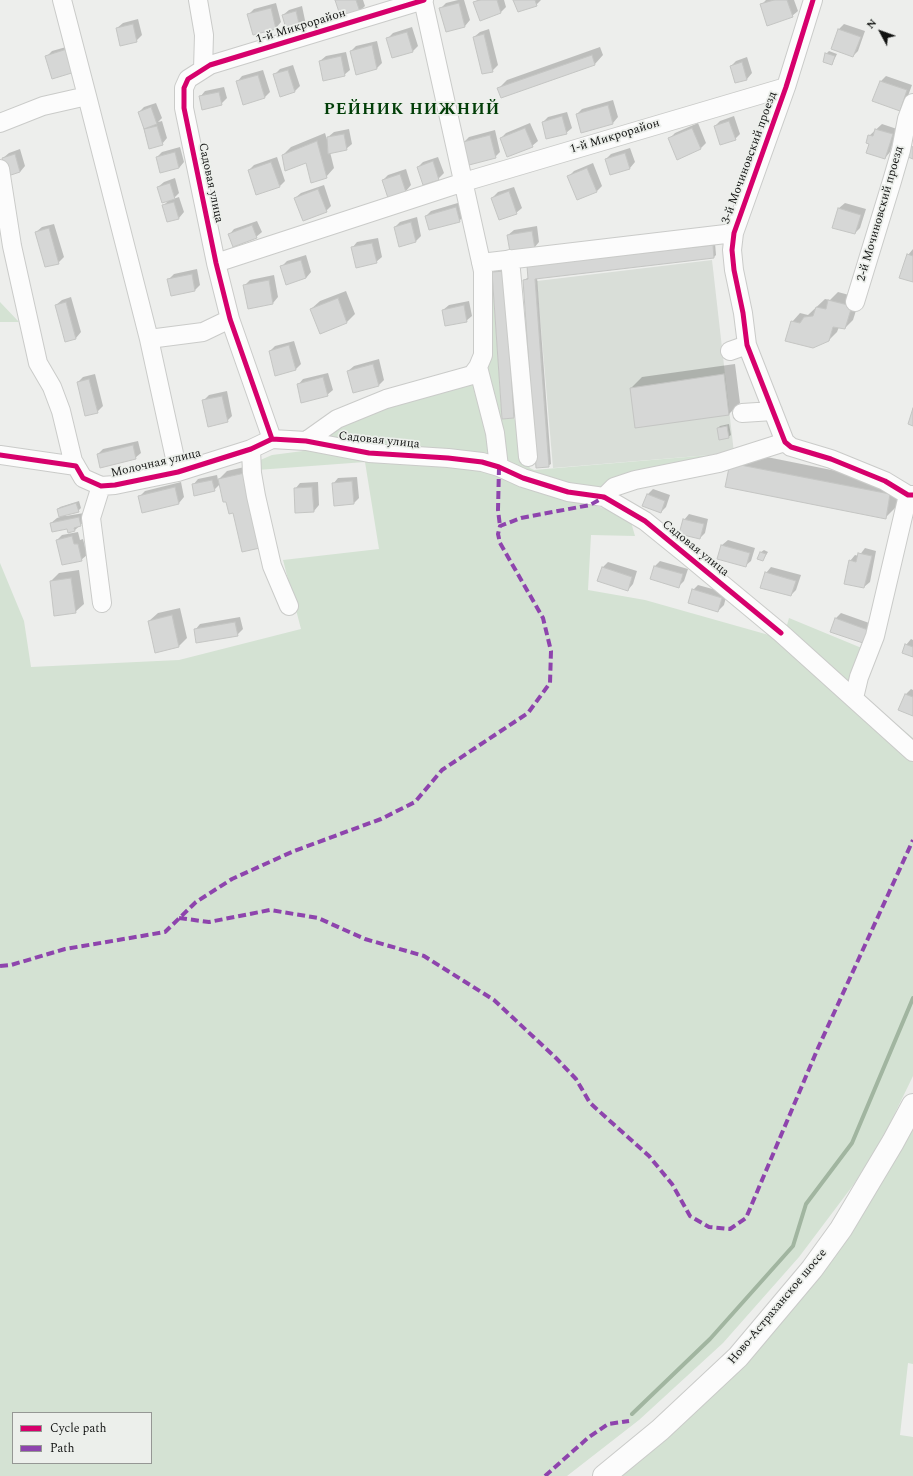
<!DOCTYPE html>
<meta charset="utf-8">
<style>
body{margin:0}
#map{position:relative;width:913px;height:1476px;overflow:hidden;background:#edeeec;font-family:Spectral,serif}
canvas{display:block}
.legend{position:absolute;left:12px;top:1412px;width:140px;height:52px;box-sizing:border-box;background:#ecefeb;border:1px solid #959794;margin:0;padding:5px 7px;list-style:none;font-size:12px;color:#121312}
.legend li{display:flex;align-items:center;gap:8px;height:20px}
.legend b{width:20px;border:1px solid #959794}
.north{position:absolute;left:861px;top:12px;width:40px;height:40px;-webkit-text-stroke:3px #ecefeb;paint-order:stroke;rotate:311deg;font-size:11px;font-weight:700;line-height:16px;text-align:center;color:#121312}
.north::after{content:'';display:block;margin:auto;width:14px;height:18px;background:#121312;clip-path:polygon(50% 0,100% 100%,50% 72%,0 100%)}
</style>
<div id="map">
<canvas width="913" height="1476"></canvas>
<ul class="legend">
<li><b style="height:5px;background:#d6006c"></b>Cycle path</li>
<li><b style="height:5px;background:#8e44ad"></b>Path</li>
</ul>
<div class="north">N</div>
</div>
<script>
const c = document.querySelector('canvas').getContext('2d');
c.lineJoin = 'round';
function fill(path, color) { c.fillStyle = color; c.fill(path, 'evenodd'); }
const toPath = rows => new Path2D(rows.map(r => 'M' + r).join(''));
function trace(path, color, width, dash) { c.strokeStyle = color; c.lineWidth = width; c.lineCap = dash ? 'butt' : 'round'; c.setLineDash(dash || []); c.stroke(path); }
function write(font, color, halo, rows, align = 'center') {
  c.font = font + ' Spectral,serif'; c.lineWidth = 3.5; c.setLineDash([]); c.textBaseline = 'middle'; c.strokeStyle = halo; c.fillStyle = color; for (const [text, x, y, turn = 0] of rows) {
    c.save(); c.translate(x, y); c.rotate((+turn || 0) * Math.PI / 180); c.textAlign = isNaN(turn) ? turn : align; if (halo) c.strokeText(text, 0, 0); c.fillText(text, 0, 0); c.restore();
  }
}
const built = toPath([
 [712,260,734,453,553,468,537,281]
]);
const green = toPath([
 [492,272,502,419,514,418,518,428,519,453,530,468,534,470,734,453,588,503,623,515,631,522,635,536,591,535,588,590,645,600,783,639,789,618,864,649,874,655,864,697,913,738,913,1076,882,1140,854,1184,799,1257,723,1343,639,1420,567,1476,0,1476,0,563,24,621,31,667,179,660,301,629,283,560,379,549,365,462,257,470,258,461,272,455,303,451,331,433,369,411,487,368,491,358],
 [13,1413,151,1413,151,1463,13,1463],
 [0,302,19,322,0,322],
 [913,1120,913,1364,908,1363,900,1435,913,1437,913,1476,620,1476,686,1418]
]);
const shadow = toPath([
 [336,0,363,0,365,6,360,11],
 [458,0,464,0,470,20,465,26,440,9,446,3],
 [477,0,504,0,506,7,501,12,475,3],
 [514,0,541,0,536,5],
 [766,0,794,0,798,11,792,16,761,5],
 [276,3,281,22,276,28,254,34,249,14,254,9],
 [302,6,306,25,301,31,283,15,289,10],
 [138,19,142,35,136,41,117,28,123,23],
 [844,24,865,31,858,51,853,56,832,49,839,29],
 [412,27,418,46,412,52,388,38,393,33],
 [489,29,498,65,492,71,474,37,480,32],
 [377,41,382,63,377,68,356,74,351,51,356,46],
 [73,45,79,66,46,57,52,51],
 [600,47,603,55,595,64,499,88,507,80],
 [829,51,837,54,832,64,826,54],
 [346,52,350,70,344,75,320,61,326,56],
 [747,57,752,73,747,79,736,82,731,66,736,61],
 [293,65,300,86,295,91,281,95,274,75,280,69],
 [263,70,270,92,264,98,237,82,242,76],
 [886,76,912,85,905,104,900,110,874,100,881,81],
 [224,87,227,98,221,104,200,97,205,91],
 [613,100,618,117,613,123,582,132,577,114,582,109],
 [156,103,162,118,158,122,162,121,167,138,162,144,149,148,139,112,144,107],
 [567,112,572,128,566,133,543,122,548,117],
 [734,116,740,134,735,139,715,126,720,121],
 [530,123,538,141,532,146,501,138,506,133],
 [698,123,706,143,701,148,678,158,669,139,675,133],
 [882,124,897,129,890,152,885,158,870,143,869,136],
 [349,129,352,144,346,149,330,152,334,168,326,177,307,161,283,155,291,147,325,133,328,143,328,137,334,132],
 [495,130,500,152,495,157,464,142,469,137],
 [180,147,184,162,179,168,157,157,162,152],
 [630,148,635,162,630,168,611,174,606,159,611,154],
 [20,149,25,166,20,172,3,158,9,153],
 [277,157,285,181,280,186,249,170,254,165],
 [438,157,444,173,438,179,418,167,423,162],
 [593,163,602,186,597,191,569,176,574,171],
 [406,169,411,185,406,191,389,196,383,180,388,175],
 [175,178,179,193,173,199,179,197,184,212,179,218,163,206,170,199,158,187,164,182],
 [324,185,331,206,326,211,295,198,301,193],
 [514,187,522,208,516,213,492,198,498,192],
 [461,202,465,215,459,221,426,216,431,211],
 [845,203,866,209,860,228,855,233,834,227,839,208],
 [417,217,421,236,416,241,395,227,400,222],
 [257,221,262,232,256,237,229,235,234,229],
 [54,224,64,257,58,263,36,232,42,227],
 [537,226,539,242,534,248,508,235,514,230],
 [378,238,382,257,376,262,352,248,357,242],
 [715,243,716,255,714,257,537,277,551,464,548,466,524,280,529,277,528,266],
 [913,249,913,281,908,255],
 [306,255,311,272,306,278,287,284,281,267,287,261],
 [197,269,200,285,195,290,169,279,174,274],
 [507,269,516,415,514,417,503,418,493,272,495,270],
 [274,275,278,297,273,303,245,285,250,280],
 [346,291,355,314,347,322,320,332,311,309,320,301],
 [838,292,860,298,853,320,845,328,839,327,837,332,829,340,792,322,800,313,808,315,825,299,830,300],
 [71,297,81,332,76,338,66,340,56,305,62,300],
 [469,301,472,316,466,321,443,310,449,305],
 [294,341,301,364,295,370,270,351,275,346],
 [379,359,384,380,379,385,348,371,354,366],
 [735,364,740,403,729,414,631,388,642,377],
 [328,373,333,390,327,395,298,385,303,379],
 [95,374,103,406,97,412,78,382,83,377],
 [227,391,232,416,227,421,203,401,209,395],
 [729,424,731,435,728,437,718,428,720,426],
 [138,441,141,453,135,458,98,454,103,449],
 [742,452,901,484,896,507,885,518,726,487],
 [253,465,234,512,220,484,214,490,193,485,198,479,217,475,218,480,227,471],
 [357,477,359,498,354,503,333,484,338,478],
 [181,482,184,497,179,503,143,512,139,497,145,491],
 [318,482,319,505,314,511,296,512,295,489,300,483],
 [653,489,670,495,666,507,661,512,648,494],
 [79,501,81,508,78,511,65,515,66,516,84,513,86,520,75,530,51,523,57,518,60,517,58,509,60,507],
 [689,514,708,519,705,533,700,538,684,520],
 [78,532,80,540,83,539,87,555,81,560,57,540,62,535],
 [728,540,755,548,751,561,745,566,718,558,722,545],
 [865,548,876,551,870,582,864,587,850,561,855,555,859,556],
 [764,550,768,552,763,560,761,552],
 [660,561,688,569,684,581,679,586,655,566],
 [608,562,637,571,633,584,628,590,603,567],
 [771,567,801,575,796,590,791,595,766,573],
 [79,570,84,604,75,612,51,581,59,573],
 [698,585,727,593,724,605,718,611,693,590],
 [180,608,187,638,179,646,149,621,158,613],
 [841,613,872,624,862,642,836,618],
 [240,617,243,629,237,635,195,630,200,624],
 [911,639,913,640,913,656,906,645],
 [911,689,913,690,913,715,906,694]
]);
const stream = toPath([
 [632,1414,710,1339,793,1246,806,1204,852,1143,913,998]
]);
const building = toPath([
 [335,0,356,0,360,12,341,18,335,0],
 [480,0,497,0,501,13,480,21,473,2,480,0],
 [513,0,535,0,537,6,518,12,513,0],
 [774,0,787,0,793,17,767,26,760,4,774,0],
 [459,3,465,27,446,32,439,8,459,3],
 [271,8,276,29,253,35,247,14,271,8],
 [296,11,301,32,288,35,282,15,296,11],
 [133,24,137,42,120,46,116,28,133,24],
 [838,29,861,37,853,57,831,49,838,29],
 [407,32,413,52,392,58,386,38,407,32],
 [484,34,493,72,482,74,473,37,484,34],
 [372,45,377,69,356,75,350,51,372,45],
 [67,49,75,72,52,79,45,56,67,49],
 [825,53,835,56,832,65,823,62,825,53],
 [592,55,595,65,501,98,497,88,592,55],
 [341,56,345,76,323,81,319,61,341,56],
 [742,62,747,80,735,83,730,66,742,62],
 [288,70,295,92,280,97,273,74,288,70],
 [258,75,265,98,243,105,236,81,258,75],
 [880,81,907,90,900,111,872,101,880,81],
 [219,92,222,105,202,110,199,96,219,92],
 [608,105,613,124,581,133,576,114,608,105],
 [151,107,157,124,144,129,138,112,151,107],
 [562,116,567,134,546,139,542,122,562,116],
 [729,121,736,140,720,145,714,126,729,121],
 [157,126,163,145,149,149,144,129,157,126],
 [525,128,533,147,507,157,500,138,525,128],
 [692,128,701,149,677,160,668,138,692,128],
 [875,129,893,134,885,159,866,153,869,144,866,143,868,135,873,136,875,129],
 [344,134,347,150,328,154,327,137,344,134],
 [490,135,496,158,469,165,463,142,490,135],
 [317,141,327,178,311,183,306,163,285,171,282,155,317,141],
 [911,146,913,147,913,159,908,157,911,146],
 [175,152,179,168,160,173,156,157,175,152],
 [625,153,630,169,610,175,605,159,625,153],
 [15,154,20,172,8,176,2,158,15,154],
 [433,161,439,180,423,185,417,167,433,161],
 [271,162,280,187,256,195,248,170,271,162],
 [587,168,597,192,577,200,567,176,587,168],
 [400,174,406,192,388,198,382,180,400,174],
 [170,183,175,199,162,203,157,187,170,183],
 [318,189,327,212,303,221,294,198,318,189],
 [509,191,517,214,499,220,491,198,509,191],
 [174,202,179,219,167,222,162,205,174,202],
 [456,207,460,222,429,230,425,216,456,207],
 [838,208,861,215,855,234,832,228,838,208],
 [411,222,416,242,399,247,394,227,411,222],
 [252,225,257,238,233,247,228,234,252,225],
 [49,228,59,264,45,267,35,232,49,228],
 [532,231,535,249,510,252,507,235,532,231],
 [372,243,377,263,356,268,351,247,372,243],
 [713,245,714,258,535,279,549,467,536,468,523,280,528,279,527,266,713,245],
 [907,254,913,256,913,282,899,278,907,254],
 [301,260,306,278,286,285,280,266,301,260],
 [505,271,514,418,502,419,492,272,505,271],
 [192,274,195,291,171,296,167,279,192,274],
 [269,280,273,304,248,309,243,285,269,280],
 [338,298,347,323,320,334,310,309,338,298],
 [828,300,852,306,845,329,833,327,829,341,813,348,785,341,791,321,800,323,804,317,813,316,816,307,826,309,828,300],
 [66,302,76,339,65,342,55,305,66,302],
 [464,305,467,322,445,326,442,310,464,305],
 [289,345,296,370,275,376,269,351,289,345],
 [373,364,379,386,353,393,347,371,373,364],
 [724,374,729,415,635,428,630,388,724,374],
 [323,377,328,396,301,403,297,384,323,377],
 [89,379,98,413,85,416,77,382,89,379],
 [222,396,228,422,208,427,202,400,222,396],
 [913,408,913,426,908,424,913,408],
 [727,426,729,438,719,440,717,428,727,426],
 [133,445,136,459,100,468,97,454,133,445],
 [730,463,890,494,886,519,725,487,730,463],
 [245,473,260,548,242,552,233,513,229,514,226,502,223,502,218,479,245,473],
 [212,480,215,491,194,496,192,484,212,480],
 [352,481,354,504,334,506,332,483,352,481],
 [175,487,179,504,142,513,138,496,175,487],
 [312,487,314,512,295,513,294,488,312,487],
 [647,494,665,501,661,513,642,506,647,494],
 [76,503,79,512,59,517,57,509,76,503],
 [79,517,81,526,74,528,75,531,68,533,67,529,52,532,50,523,79,517],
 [683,519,704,524,700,539,679,534,683,519],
 [72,536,74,544,78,544,82,561,62,565,56,540,72,536],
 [721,545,750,553,746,567,717,559,721,545],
 [760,552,766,554,763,561,757,559,760,552],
 [858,553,872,556,864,588,844,584,849,560,856,562,858,553],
 [654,566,683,574,679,588,650,579,654,566],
 [602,567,632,577,628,591,597,581,602,567],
 [765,572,796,581,791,596,760,588,765,572],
 [71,578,76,613,54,616,50,581,71,578],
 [692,589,722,598,718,612,688,603,692,589],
 [172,615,179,647,155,653,148,621,172,615],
 [835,618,868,630,863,643,830,632,835,618],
 [235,622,238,636,196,643,194,629,235,622],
 [905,644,913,647,913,657,902,653,905,644],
 [905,694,913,697,913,716,898,710,905,694]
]);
const minor = toPath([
 [62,0,87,96],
 [198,0,204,35,203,69],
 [813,0,786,87,734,233,732,250,734,270,743,313,747,345,785,442,791,447,831,459,885,481,908,495,913,495],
 [0,123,43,106,87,96,149,339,178,472],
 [0,169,12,246,38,363,52,387,61,411,73,461,76,466],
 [510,259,528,457],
 [216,263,464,182,786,87],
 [481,263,734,233],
 [855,302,892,181,901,150,907,119,913,103],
 [149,339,203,332,230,319],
 [730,351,747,345],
 [478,367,495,433,499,467],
 [742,413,773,411],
 [272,439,230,319,216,263,184,108,184,88,188,79,210,65,424,0],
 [306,441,337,419,386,399,472,375,478,367,483,355,483,271,423,0],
 [251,449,252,473,256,496,272,566,289,606],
 [0,455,76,466,83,478,101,486,115,485,178,472,251,449,272,439,306,441,369,453,448,458,482,462,499,467,523,478,568,492,604,497,645,521,687,555,781,633,913,752],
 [101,486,91,518,102,603],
 [604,497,614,487,635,480,719,463,785,442],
 [854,698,859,677,875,636,908,495]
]);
const major = toPath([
 [604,1476,660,1430,738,1357,812,1269,841,1229,893,1142,913,1105]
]);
const quiet = toPath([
 [499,467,498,510,500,526],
 [179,918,209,922,270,910,318,918,365,939,424,956,494,1000,556,1058,576,1079,590,1103,649,1156,672,1184,690,1216,709,1227,730,1229,746,1218,818,1048,913,840],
 [0,966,11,965,65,949,165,932,196,902,232,879,294,851,381,819,415,802,442,770,528,713,550,683,551,651,543,618,500,543,498,534,500,526,521,518,590,505,604,497],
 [545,1476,589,1437,608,1424,629,1421]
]);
const cycleway = toPath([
 [813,0,786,87,734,233,732,250,734,270,743,313,747,345,785,442,791,447,831,459,885,481,908,495,913,495],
 [272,439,230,319,216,263,184,108,184,88,188,79,210,65,424,0],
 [0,455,76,466,83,478,101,486,115,485,178,472,251,449,272,439,306,441,369,453,448,458,482,462,499,467,523,478,568,492,604,497,645,521,781,633]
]);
const streetNames = [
 ["1-й Микрорайон",301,27,-17],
 ["1-й Микрорайон",615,137,-17],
 ["3-й Мочиновский проезд",750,158,-70],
 ["Садовая улица",210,183,78],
 ["2-й Мочиновский проезд",881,214,-74],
 ["Садовая улица",379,441,6],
 ["Молочная улица",156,464,-13],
 ["Садовая улица",695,549,39],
 ["Ново-Астраханское шоссе",778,1307,-50]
];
const districtNames = [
 ["РЕЙНИК НИЖНИЙ",412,111]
];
fill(built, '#d9ded8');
fill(green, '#d4e2d3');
fill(shadow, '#0003');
trace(stream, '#a1b5a0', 4);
fill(building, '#d6d7d6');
trace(building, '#c4c5c3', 1);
trace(minor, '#cacbc9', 20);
trace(major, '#cacbc9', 24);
trace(minor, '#fcfcfc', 18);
trace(major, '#fcfcfc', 22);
trace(quiet, '#8e44ad', 4, [8, 4]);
trace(cycleway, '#d6006c', 5);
write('12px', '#121312', '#ecefeb', streetNames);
c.letterSpacing = '1px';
write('bold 16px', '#023e08', '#ecefeb', districtNames);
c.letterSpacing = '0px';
</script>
